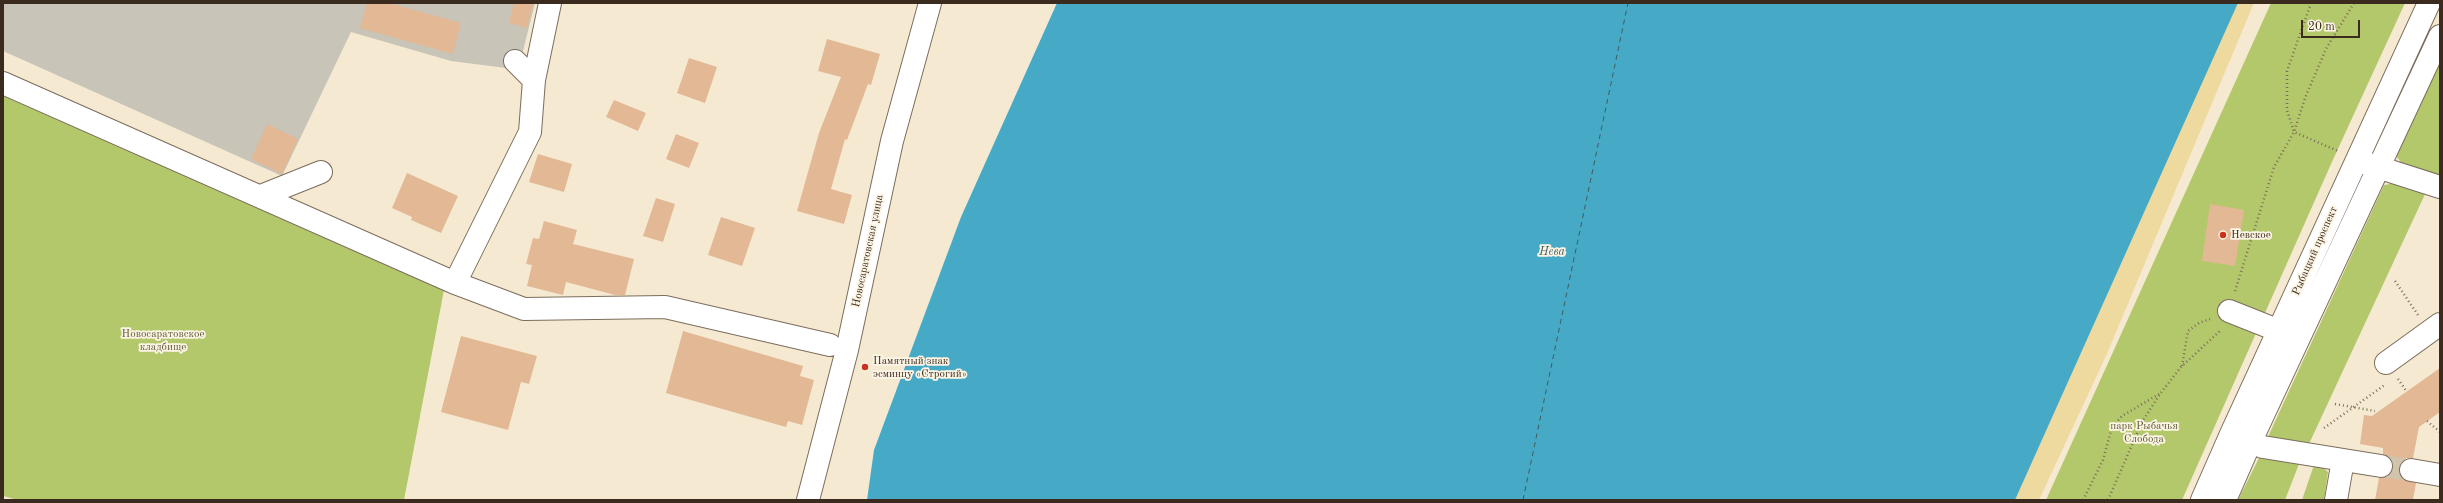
<!DOCTYPE html>
<meta charset="utf-8">
<style>
body{margin:0}
#map{position:relative;width:2443px;height:503px;overflow:hidden;background:#f5ead1;font-family:"Old Standard TT",serif}
canvas{display:block}
.frame{position:absolute;inset:0;border:4px solid #3b2a1e;pointer-events:none}
.scale{position:absolute;left:2301px;top:20px;width:59px;height:18px;box-sizing:border-box;border:2px solid #3b2a1e;border-top:0;padding-left:5px;font-size:12px;line-height:14px;white-space:nowrap;color:#3b2a1e;-webkit-text-stroke:3px #fcf5e5;paint-order:stroke}
</style>
<div id="map">
<canvas width="2443" height="503"></canvas>
<div class="frame"></div>
<div class="scale">20 m</div>
</div>
<script>
const c = document.querySelector('canvas').getContext('2d');
c.lineJoin = 'round';
function fill(path, color) { c.fillStyle = color; c.fill(path, 'evenodd'); }
const toPath = rows => new Path2D(rows.map(r => 'M' + r).join(''));
function trace(path, color, width, dash) { c.strokeStyle = color; c.lineWidth = width; c.lineCap = dash ? 'butt' : 'round'; c.setLineDash(dash || []); c.stroke(path); }
function write(font, color, halo, rows, align = 'center') {
  c.font = font + ' "Old Standard TT",serif'; c.lineWidth = 3.5; c.setLineDash([]); c.textBaseline = 'middle'; c.strokeStyle = halo; c.fillStyle = color; for (const [text, x, y, turn = 0] of rows) {
    c.save(); c.translate(x, y); c.rotate((+turn || 0) * Math.PI / 180); c.textAlign = isNaN(turn) ? turn : align; if (halo) c.strokeText(text, 0, 0); c.fillText(text, 0, 0); c.restore();
  }
}
const industrial = toPath([
 [3,3,535,3,522,55,506,68,451,61,351,32,282,176,3,51]
]);
const green = toPath([
 [2271,3,2405,3,2331,164,2182,500,2046,500],
 [2440,63,2440,174,2438,177,2404,166,2396,156],
 [3,94,444,290,404,500,18,500,3,496],
 [2397,183,2426,192,2308,446,2267,439,2384,185],
 [2259,458,2299,464,2285,500,2238,500],
 [2314,465,2322,467,2328,472,2324,500,2302,500]
]);
const sand = toPath([
 [2238,3,2254,3,2106,356,2039,500,2015,500]
]);
const water = toPath([
 [1057,3,2238,3,2015,500,867,500,874,450,961,217]
]);
const ferry = toPath([
 [1523,500,1628,3]
]);
const building = toPath([
 [367,3,389,3,461,23,453,54,360,28],
 [514,3,533,3,527,28,509,23],
 [827,39,880,54,871,85,868,84,847,140,845,139,831,189,852,195,844,224,797,211,819,133,841,77,818,71],
 [689,58,717,67,705,103,677,93],
 [614,100,646,113,638,131,606,117],
 [267,124,298,139,282,174,251,159],
 [676,134,699,143,689,168,666,159],
 [538,154,572,164,564,192,529,182],
 [407,173,458,196,441,233,411,220,412,217,392,208],
 [656,198,675,204,663,242,643,236],
 [2210,204,2244,210,2235,266,2202,261],
 [721,217,755,228,742,266,708,255],
 [544,221,577,230,573,244,634,259,625,295,615,295,566,282,563,295,527,286,532,265,526,264,533,238,539,239],
 [683,331,803,366,800,376,814,380,802,425,788,421,786,427,666,393],
 [461,336,537,356,529,384,521,382,508,430,441,412],
 [2440,368,2440,412,2419,427,2413,458,2406,458,2399,468,2403,479,2416,483,2413,500,2375,500,2379,478,2390,474,2393,462,2389,457,2383,454,2383,448,2360,444,2364,415,2372,416]
]);
const minorTunnel = toPath([
 [2381,466,2411,470]
]);
const path = toPath([
 [2311,3,2287,71,2287,110,2294,132,2338,151],
 [2395,281,2418,315],
 [2235,291,2274,167,2294,132,2305,98,2326,49,2354,3],
 [2182,366,2188,331,2199,323,2210,319],
 [2398,379,2407,392],
 [2335,404,2375,411],
 [2427,421,2440,432],
 [2324,428,2386,384],
 [2083,500,2103,460,2112,427,2122,416,2159,394],
 [2108,500,2142,422,2160,394,2181,367,2221,330]
]);
const minor = toPath([
 [515,61,534,80],
 [3,83,455,283,524,309,665,307,830,345],
 [2365,163,2440,187],
 [261,196,321,172],
 [455,283,530,132,534,80,550,3],
 [2229,311,2292,336],
 [2386,363,2440,324],
 [2238,437,2263,447,2381,466],
 [2411,470,2440,475],
 [808,500,847,350,892,141,930,3],
 [2202,500,2231,434,2429,3],
 [2225,500,2250,443,2440,36],
 [2336,500,2343,460]
]);
const markers = [
 [2223,235,4,"#c8321e"],
 [865,367,4,"#c8321e"]
];
const poiNames = [
 ["Невское",2231,235],
 ["Памятный знак",873,361],
 ["эсминцу «Строгий»",873,374]
];
const streetNames = [
 ["Новосаратовская улица",868,251,-78],
 ["Рыбацкий проспект",2315,251,-66]
];
const parkNames = [
 ["Новосаратовское",163,334],
 ["кладбище",163,347],
 ["парк Рыбачья",2144,426],
 ["Слобода",2144,439]
];
const waterNames = [
 ["Нева",1552,252]
];
fill(industrial, '#c8c4b8');
fill(green, '#b3c76b');
fill(sand, '#eeda9e');
fill(water, '#46a9c6');
trace(ferry, '#3f5d61', 1, [5, 4]);
fill(building, '#e2b895');
trace(minorTunnel, '#d0c4ad', 22, [22, 11]);
trace(minor, '#7c6d5d', 24);
trace(path, '#7c6d5d', 2.5, [1, 3]);
trace(minor, '#fff', 22);
for (const [x, y, r, color] of markers) { const dot = new Path2D(); dot.arc(x, y, r, 0, 2 * Math.PI); c.fillStyle = color; c.fill(dot); trace(dot, '#fcf5e5', 1.5); }
write('11px', '#3b2a1e', '#fcf5e5', poiNames, 'left');
write('11px', '#3b2a1e', '#fcf5e5', streetNames);
write('11px', '#5f5935', '#fcf5e5', parkNames);
write('italic 12px', '#3f5d61', '#fcf5e5', waterNames);
</script>
